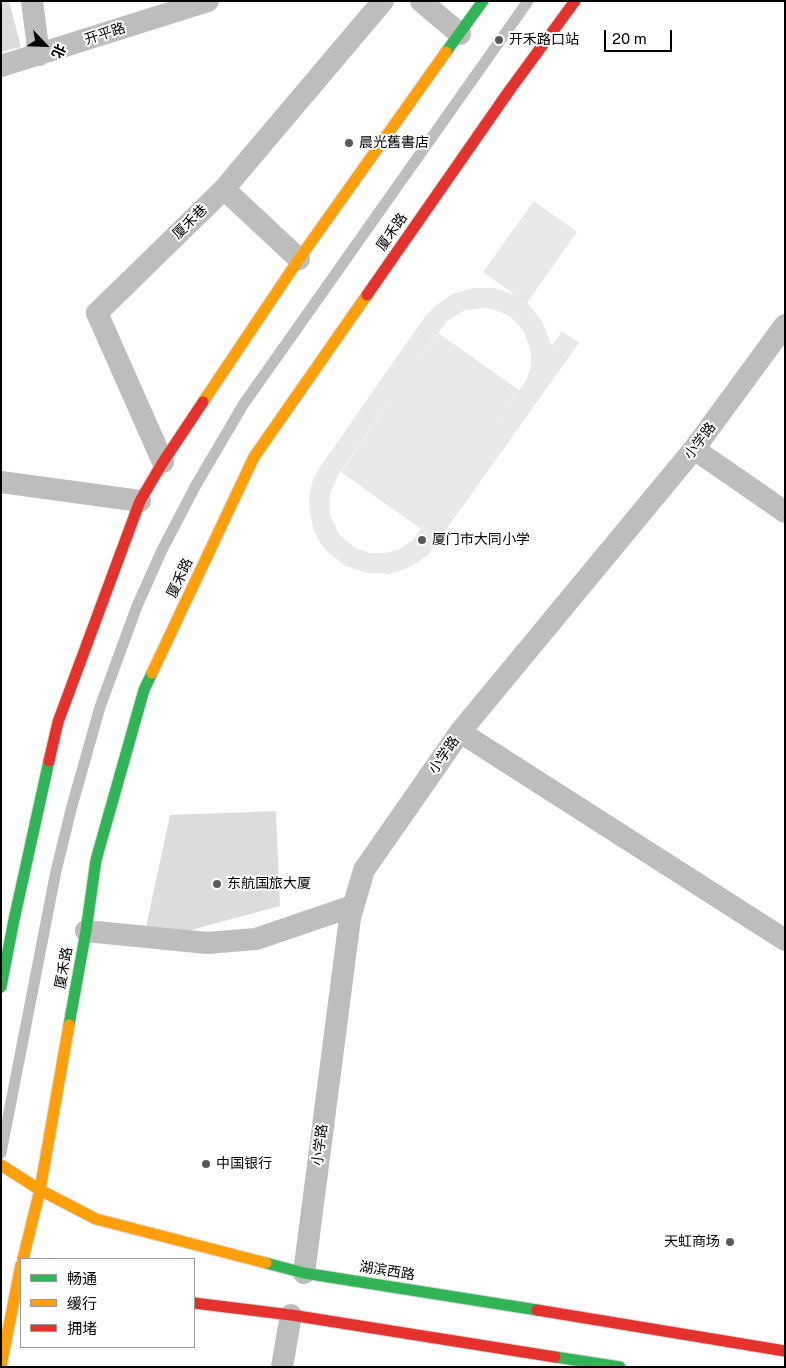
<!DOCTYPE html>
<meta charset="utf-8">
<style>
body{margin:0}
#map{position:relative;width:786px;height:1368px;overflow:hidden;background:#fff;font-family:"Public Sans","Noto Sans SC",sans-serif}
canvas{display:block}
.frame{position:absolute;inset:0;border:2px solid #000;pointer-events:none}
.legend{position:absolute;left:20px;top:1258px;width:175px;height:90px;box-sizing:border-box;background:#fff;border:1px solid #999;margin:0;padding:6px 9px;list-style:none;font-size:15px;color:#000}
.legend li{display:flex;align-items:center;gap:10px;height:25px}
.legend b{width:25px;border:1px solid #999}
.north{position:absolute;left:20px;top:20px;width:50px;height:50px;-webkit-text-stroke:4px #fff;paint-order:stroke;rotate:114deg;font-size:14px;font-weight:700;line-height:20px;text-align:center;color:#000}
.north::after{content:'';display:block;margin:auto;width:18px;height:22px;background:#000;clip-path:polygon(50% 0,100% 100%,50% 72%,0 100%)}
.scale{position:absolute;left:604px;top:30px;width:68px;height:22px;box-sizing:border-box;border:2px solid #000;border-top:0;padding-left:6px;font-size:15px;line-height:18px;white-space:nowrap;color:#000;-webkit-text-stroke:4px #fff;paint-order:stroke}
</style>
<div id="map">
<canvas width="786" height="1368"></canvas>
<div class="frame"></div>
<ul class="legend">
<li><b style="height:6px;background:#30b455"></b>畅通</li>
<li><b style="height:6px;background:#ff9f0a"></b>缓行</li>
<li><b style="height:6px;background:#e5322d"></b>拥堵</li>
</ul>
<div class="north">北</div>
<div class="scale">20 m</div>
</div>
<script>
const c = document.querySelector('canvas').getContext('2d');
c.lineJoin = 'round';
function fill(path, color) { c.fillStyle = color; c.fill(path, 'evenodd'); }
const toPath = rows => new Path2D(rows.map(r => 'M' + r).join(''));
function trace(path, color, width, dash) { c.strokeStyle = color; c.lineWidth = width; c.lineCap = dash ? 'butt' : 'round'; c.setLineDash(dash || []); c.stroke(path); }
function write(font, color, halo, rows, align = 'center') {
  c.font = font + ' "Public Sans","Noto Sans SC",sans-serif'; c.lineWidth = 4; c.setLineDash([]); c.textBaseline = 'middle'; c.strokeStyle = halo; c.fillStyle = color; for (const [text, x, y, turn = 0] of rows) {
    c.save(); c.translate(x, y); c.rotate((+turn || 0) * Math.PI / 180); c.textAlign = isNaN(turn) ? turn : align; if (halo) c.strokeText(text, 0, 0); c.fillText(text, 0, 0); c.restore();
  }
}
const green = toPath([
 [534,201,577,232,527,303,542,321,552,346,562,331,579,343,428,555,410,567,389,574,367,573,346,566,328,552,319,541,313,527,310,513,309,498,312,483,318,470,424,318,434,307,452,294,473,288,495,288,515,295,483,272],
 [485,308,495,310,510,316,524,332,531,351,531,367,525,382,413,540,400,549,385,553,370,553,355,548,339,534,330,515,330,494,338,475,447,321,465,310],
 [438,333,519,390,421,529,341,472]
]);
const building = toPath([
 [1,1,9,1,21,47,1,52],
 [276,811,280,906,191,930,156,930,146,927,170,815]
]);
const lane = toPath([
 [1,1153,56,871,72,806,100,707,137,606,162,550,196,485,243,405,528,1]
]);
const street = toPath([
 [32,1,39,55],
 [421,1,460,34],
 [1,66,208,1],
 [224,189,299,259],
 [694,449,785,512],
 [163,462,97,313,224,189,383,1],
 [1,482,140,501],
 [460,732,785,940],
 [86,931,207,943,256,939,353,906],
 [304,1273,350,918,364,870,460,732,694,449,785,325],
 [282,1367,291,1315]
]);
const fast = toPath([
 [446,52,483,1],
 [1,987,14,920,49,761],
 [69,1025,86,931,96,860,144,690,152,673],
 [266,1263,304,1273,537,1310],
 [555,1357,620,1367]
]);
const slow = toPath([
 [203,402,299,259,446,52],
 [152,673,254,457,367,295],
 [1,1165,40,1190,96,1219,266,1263],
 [23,1259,40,1190,69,1025],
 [1,1366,21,1265]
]);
const jam = toPath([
 [367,295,509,91,575,1],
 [49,761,58,722,140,501,163,462,203,402],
 [194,1303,291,1315,555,1357],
 [537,1310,785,1351]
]);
const markers = [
 [499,40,5,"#595959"],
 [349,143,5,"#595959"],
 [422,540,5,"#595959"],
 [217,884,5,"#595959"],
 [206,1164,5,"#595959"],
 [730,1242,5,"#595959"]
];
const streetNames = [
 ["开平路",105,34,-18],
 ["厦禾巷",190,222,-44],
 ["厦禾路",392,232,-55],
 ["小学路",700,441,-53],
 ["厦禾路",180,578,-65],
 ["小学路",444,755,-55],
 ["厦禾路",64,968,-80],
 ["小学路",320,1145,-83],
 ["湖滨西路",387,1271,9]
];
const poiNames = [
 ["开禾路口站",509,40],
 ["晨光舊書店",359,143],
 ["厦门市大同小学",432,540],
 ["东航国旅大厦",227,884],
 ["中国银行",216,1164],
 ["天虹商场",720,1242,"right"]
];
fill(green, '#e9e9e9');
fill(building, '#dcdcdc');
trace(fast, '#dbdbdb', 13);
trace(slow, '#dbdbdb', 13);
trace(jam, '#dbdbdb', 13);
trace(lane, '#bdbdbd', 11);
trace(street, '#bdbdbd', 22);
trace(fast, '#30b455', 11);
trace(slow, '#ff9f0a', 11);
trace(jam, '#e5322d', 11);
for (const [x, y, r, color] of markers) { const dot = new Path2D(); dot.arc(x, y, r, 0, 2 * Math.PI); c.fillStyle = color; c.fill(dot); trace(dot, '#fff', 2); }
write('14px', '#000', '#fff', streetNames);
write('14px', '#000', '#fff', poiNames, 'left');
</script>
